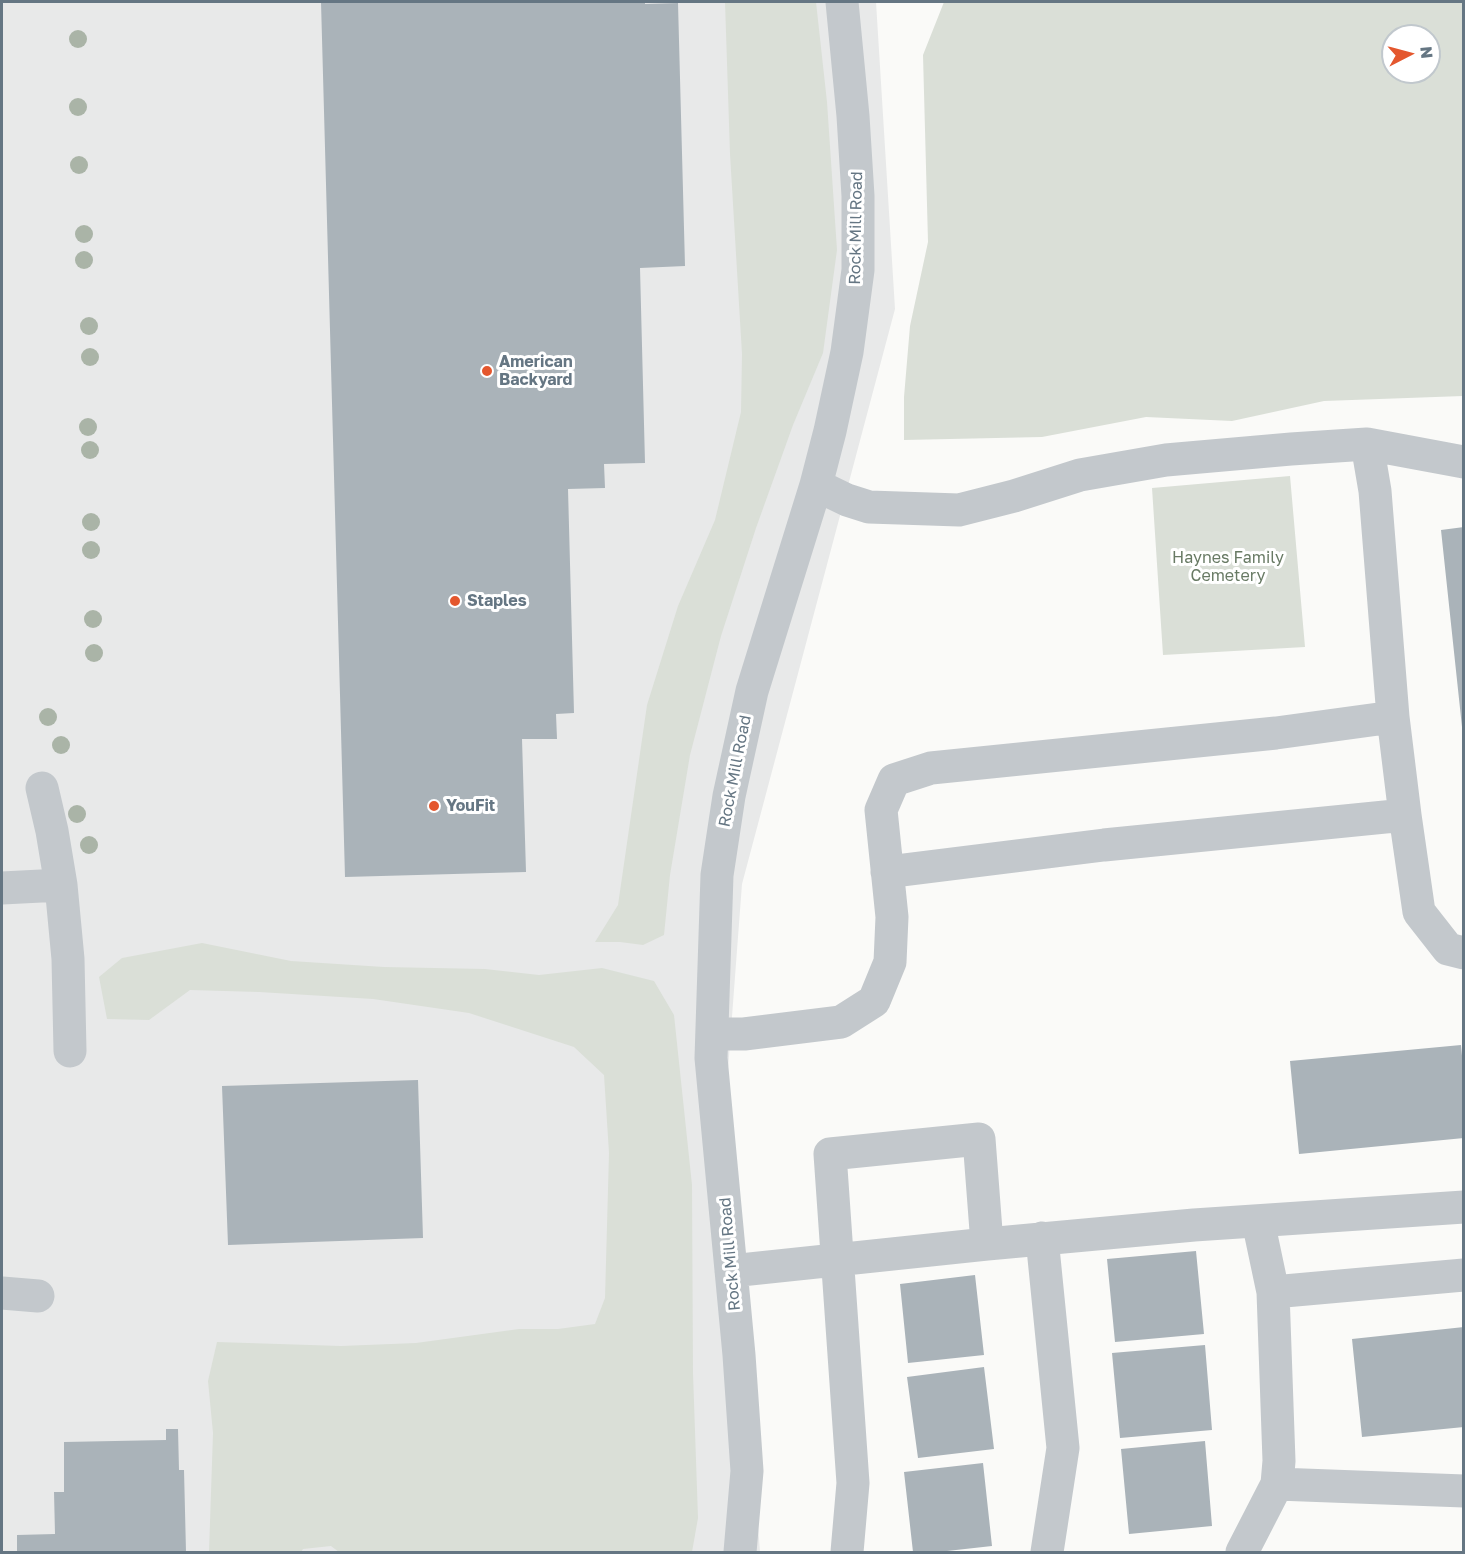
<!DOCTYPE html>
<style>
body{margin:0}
#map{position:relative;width:1465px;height:1554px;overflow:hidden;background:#fafaf8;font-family:"Golos Text",sans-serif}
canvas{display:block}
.frame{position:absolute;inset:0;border:3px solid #657683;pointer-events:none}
.north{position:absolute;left:1381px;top:24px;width:60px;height:60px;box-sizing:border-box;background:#fff;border:2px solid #c1c8cd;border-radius:50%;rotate:84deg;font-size:16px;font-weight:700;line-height:24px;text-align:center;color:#657683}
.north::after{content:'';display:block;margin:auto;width:21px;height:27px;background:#e4572e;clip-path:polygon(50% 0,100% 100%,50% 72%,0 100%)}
</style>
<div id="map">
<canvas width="1465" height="1554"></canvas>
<div class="frame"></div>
<div class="north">N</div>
</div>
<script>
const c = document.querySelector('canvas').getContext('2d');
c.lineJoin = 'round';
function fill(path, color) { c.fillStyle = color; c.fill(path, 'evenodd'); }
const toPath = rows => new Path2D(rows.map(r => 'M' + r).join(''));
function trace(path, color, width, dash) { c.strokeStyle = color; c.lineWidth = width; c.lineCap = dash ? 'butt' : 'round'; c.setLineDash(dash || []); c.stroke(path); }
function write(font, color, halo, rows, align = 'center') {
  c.font = font + ' "Golos Text",sans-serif'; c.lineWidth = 6; c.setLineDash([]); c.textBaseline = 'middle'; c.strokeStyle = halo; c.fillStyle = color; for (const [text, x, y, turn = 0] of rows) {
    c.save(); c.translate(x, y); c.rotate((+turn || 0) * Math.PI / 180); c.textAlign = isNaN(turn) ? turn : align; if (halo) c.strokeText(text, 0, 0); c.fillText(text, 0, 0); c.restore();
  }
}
const built = toPath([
 [2,2,876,2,895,309,742,884,726,1096,760,1552,2,1552]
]);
const green = toPath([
 [725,2,816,2,827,102,837,250,823,353,793,425,756,528,721,636,690,755,670,875,664,935,643,945,620,942,595,942,618,905,647,705,678,606,715,520,741,412,742,354,730,154],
 [944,2,1463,2,1463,396,1324,401,1232,421,1146,417,1042,437,904,440,904,397,910,326,928,242,923,55],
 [1393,36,1429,36,1429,72,1393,72],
 [1290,476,1305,647,1163,655,1152,488],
 [202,943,291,961,384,967,485,969,539,975,602,968,654,981,674,1015,692,1185,693,1373,698,1518,692,1552,339,1552,331,1546,303,1549,301,1552,209,1552,213,1433,208,1381,217,1342,341,1346,416,1343,519,1329,558,1329,595,1324,605,1298,609,1153,604,1075,574,1047,469,1013,373,999,259,992,190,990,149,1020,107,1019,99,977,122,958]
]);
const building = toPath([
 [321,2,645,2,645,4,678,3,685,266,640,268,645,463,604,464,605,488,568,489,574,713,556,714,557,739,522,739,526,872,345,877],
 [1464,527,1464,727,1462,727,1441,530],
 [1461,1045,1464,1077,1464,1138,1299,1154,1290,1061],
 [418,1080,423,1238,228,1245,222,1086],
 [1196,1251,1204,1334,1115,1342,1107,1259],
 [975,1275,984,1355,908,1363,900,1284],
 [1464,1327,1464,1427,1362,1437,1352,1339],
 [1205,1345,1212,1430,1120,1438,1112,1353],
 [984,1367,994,1449,918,1458,907,1377],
 [166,1429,178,1429,179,1470,184,1470,186,1552,17,1552,17,1535,55,1534,54,1492,64,1492,64,1442,166,1440],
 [1205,1441,1212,1526,1129,1534,1121,1449],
 [983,1463,992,1546,938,1552,913,1552,904,1472]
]);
const minor = toPath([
 [1367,444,1464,462],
 [42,788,52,831,61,885,68,959,70,1051],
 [1405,815,1419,912,1448,949,1464,953],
 [887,872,1104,845,1405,815,1393,717],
 [2,888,61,885],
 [712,1034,744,1034,841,1022,874,1001,890,962,892,917,881,810,894,780,931,768,1276,733,1393,717,1375,491,1367,444,1291,449,1166,460,1080,475,1014,496,959,510,869,507,847,500,816,485],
 [1258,1221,1273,1292],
 [1042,1238,1063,1448,1047,1552],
 [731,1271,987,1244,1194,1225,1464,1207],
 [2,1293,38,1296],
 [1277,1484,1464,1491],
 [740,1552,747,1471,739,1355,711,1058,717,875,729,796,752,691,816,485,830,431,847,352,858,270,858,196,853,116,842,2],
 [847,1552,853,1483,830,1154,979,1139,987,1244],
 [1242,1552,1277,1484,1279,1461,1273,1292,1464,1275]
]);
const trees = [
 [78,39],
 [78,107],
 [79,165],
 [84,234],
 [84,260],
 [89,326],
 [90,357],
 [88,427],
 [90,450],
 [91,522],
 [91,550],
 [93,619],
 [94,653],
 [48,717],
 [61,745],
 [77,814],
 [89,845]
];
const markers = [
 [487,371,6,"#e4572e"],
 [455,601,6,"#e4572e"],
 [434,806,6,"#e4572e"]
];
const streetNames = [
 ["Rock Mill Road",856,228,-89],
 ["Rock Mill Road",735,771,-79],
 ["Rock Mill Road",730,1254,-95]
];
const poiNames = [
 ["American",499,362],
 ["Backyard",499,380],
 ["Staples",467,601],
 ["YouFit",446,806]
];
const parkNames = [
 ["Haynes Family",1228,558],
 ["Cemetery",1228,576]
];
fill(built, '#e8e9e9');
fill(green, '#dadfd7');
fill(building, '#aab3b9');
trace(minor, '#c3c8cc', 33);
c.fillStyle = '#aab4a7';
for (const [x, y] of trees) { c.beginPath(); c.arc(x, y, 9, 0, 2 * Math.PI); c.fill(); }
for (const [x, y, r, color] of markers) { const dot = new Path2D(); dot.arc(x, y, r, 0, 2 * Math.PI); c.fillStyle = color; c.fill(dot); trace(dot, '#fff', 2); }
write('16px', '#657683', '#fff', streetNames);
write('bold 16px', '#657683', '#fff', poiNames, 'left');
write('16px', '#687a64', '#fff', parkNames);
</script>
